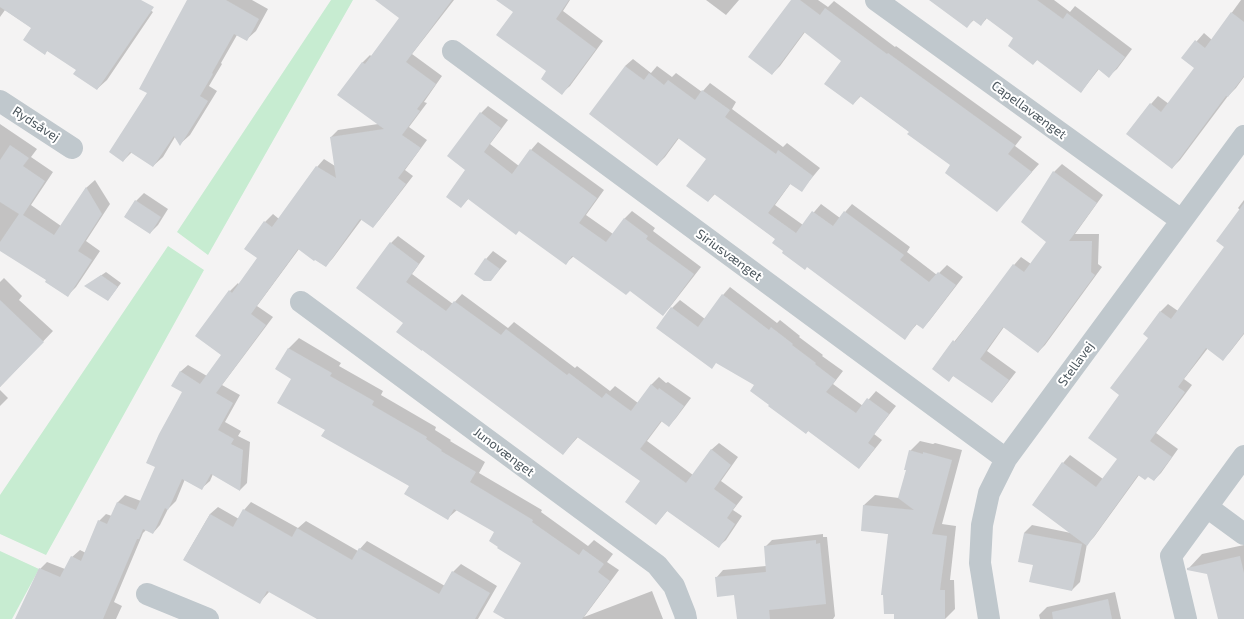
<!DOCTYPE html>
<meta charset="utf-8">
<style>
body{margin:0}
canvas{display:block;background:#f4f3f3}
</style>
<canvas width="1244" height="619"></canvas>
<script>
const c = document.querySelector('canvas').getContext('2d');
c.lineJoin = 'round';
function fill(path, color) { c.fillStyle = color; c.fill(path, 'evenodd'); }
const toPath = rows => new Path2D(rows.map(r => 'M' + r).join(''));
function trace(path, color, width, dash) { c.strokeStyle = color; c.lineWidth = width; c.lineCap = dash ? 'butt' : 'round'; c.setLineDash(dash || []); c.stroke(path); }
function write(font, color, halo, rows, align = 'center') {
  c.font = font + ' "Exo 2",sans-serif'; c.lineWidth = 4; c.setLineDash([]); c.textBaseline = 'middle'; c.strokeStyle = halo; c.fillStyle = color; for (const [text, x, y, turn = 0] of rows) {
    c.save(); c.translate(x, y); c.rotate((+turn || 0) * Math.PI / 180); c.textAlign = isNaN(turn) ? turn : align; if (halo) c.strokeText(text, 0, 0); c.fillText(text, 0, 0); c.restore();
  }
}
const green = toPath([
 [331,0,353,0,208,255,177,232],
 [168,246,204,270,46,555,0,534,0,495],
 [0,551,39,569,12,619,0,619]
]);
const shadow = toPath([
 [0,0,136,0,153,12,107,80,97,89,77,70,48,50,45,53,32,28,5,10,0,17],
 [188,0,252,0,268,9,256,31,246,40,237,35,221,63,222,64,209,86,217,91,190,135,180,144,175,137,163,157,153,166,132,152,123,161],
 [382,0,454,0,412,54,442,76,424,102,427,103,409,127,427,140,405,170,413,176,380,219,373,227,362,219,333,258,326,266,299,249,257,306,273,317,222,385,240,395,225,422,241,431,238,436,250,442,247,483,240,490,213,474,210,481,202,488,185,479,176,501,168,509,160,525,153,533,146,530,143,533,114,602,122,606,116,619,17,619,40,569,47,562,65,569,72,557,80,550,86,553,99,521,106,514,112,516,118,502,125,495,141,501,156,467,184,392,180,372,188,365,207,376,223,355,197,335,230,291,238,283,239,285,259,258,246,248,265,222,273,214,279,219,317,167,324,159,335,166,331,137,338,130,378,124,362,63,370,55,372,57,401,18],
 [509,0,570,0,563,11,603,41,570,86,562,93,514,12],
 [706,0,739,0,726,15],
 [792,0,818,0,828,7,834,1,895,47,896,46,1022,137,1015,146,1039,164,997,211,952,165,910,132,861,96,853,104,842,60,805,32,780,66,772,74],
 [932,0,1054,0,1070,12,1075,6,1132,49,1117,69,1109,76,1099,69,1081,92,1038,59,1033,64,1015,38,987,18,981,25,974,20,967,26],
 [1241,0,1244,0,1244,77,1236,88,1228,96,1180,160,1172,168,1151,104,1158,96,1169,104,1196,68,1182,58,1204,33,1212,40],
 [633,59,651,73,657,66,672,77,676,73,702,92,710,83,736,102,732,109,783,147,787,143,820,168,801,191,791,183,775,205,803,225,821,204,840,218,852,204,910,247,907,252,937,275,947,265,963,277,930,320,923,328,917,324,905,338,808,266,784,251,776,239,715,194,708,201,707,158,679,138,665,157,657,165,625,66],
 [488,106,508,120,490,144,519,166,531,150,538,142,604,190,586,215,613,234,625,218,632,211,655,228,653,231,701,267,670,307,663,315,630,290,574,256,566,263,520,230,469,198,461,207,467,169,481,113],
 [0,124,37,149,31,157,53,172,31,205,61,226,86,188,95,180,110,204,86,241,100,251,76,287,67,296,47,280,0,250],
 [1062,164,1103,195,1075,234,1099,234,1098,264,1102,267,1045,345,1038,352,1004,327,987,351,1016,372,999,394,992,402,954,375,949,380,933,369,1014,265,1021,257,1031,264,1048,241,1054,172],
 [144,193,168,209,158,225,150,233,125,216,136,201],
 [1244,200,1244,334,1230,352,1223,359,1208,348,1184,379,1192,385,1156,433,1178,449,1161,473,1154,480,1148,476,1139,475,1094,537,1087,544,1080,582,1072,590,1034,564,1024,533,1032,525,1071,533,1063,463,1070,455,1103,479,1118,459,1121,395,1149,337,1144,334,1161,311,1168,304,1178,311,1225,247,1240,210,1238,208],
 [398,236,425,256,412,274,453,304,462,294,508,328,514,322,575,368,577,366,610,391,615,386,638,403,651,385,659,377,666,383,668,382,691,398,676,418,669,426,662,421,647,441,693,475,711,450,719,443,738,457,721,481,743,497,733,510,742,516,726,540,718,547,668,510,656,524,642,481,578,437,563,454,404,323,391,243],
 [493,251,507,261,491,280,486,259],
 [106,272,121,283,108,300,86,286],
 [4,278,22,296,19,300,53,331,0,387,0,282],
 [730,287,777,323,780,320,800,336,799,337,823,355,822,356,843,371,833,384,863,406,876,391,896,406,874,434,882,440,866,460,859,468,809,430,806,433,756,385,658,328,672,308,680,300,705,319,723,295],
 [299,338,341,363,339,366,383,391,381,395,436,427,435,430,451,440,450,441,485,462,479,473,542,510,541,512,588,546,594,540,613,554,607,562,619,570,584,617,652,591,663,619,507,619,522,563,499,546,496,532,457,510,448,518,410,486,327,429,293,378,277,369,289,348],
 [0,390,8,398,0,406],
 [920,441,933,444,935,443,962,450,942,524,956,526,950,580,954,580,955,609,945,619,895,619,890,534,862,530,864,505,875,495,899,498,907,470,910,451],
 [251,502,298,528,306,521,358,551,367,541,445,586,453,572,461,564,497,586,478,619,347,619,270,591,260,602,184,559,210,514,218,507,239,519,244,510],
 [823,534,823,537,827,537,835,616,833,619,738,619,735,594,716,578,723,570,766,566,765,547,772,540],
 [1244,545,1244,619,1219,619,1208,573,1188,569,1202,554],
 [1115,592,1121,619,1040,619,1039,615,1047,607]
]);
const building = toPath([
 [0,0,141,0,154,7,97,90,73,74,76,70,47,51,45,55,23,40,31,28,0,7],
 [187,0,226,0,259,19,247,41,234,34,212,73,213,74,200,96,208,101,180,146,174,136,153,167,130,152,123,162,109,152,147,93,139,89],
 [375,0,452,0,406,62,436,84,417,109,420,111,402,135,421,148,398,178,406,184,373,228,360,219,326,267,315,260,314,261,298,249,251,314,266,325,216,393,233,403,218,430,234,439,231,444,243,450,240,491,211,474,202,490,182,479,168,510,165,508,153,534,143,529,139,539,137,539,103,619,15,619,39,568,60,577,71,556,81,561,98,520,107,524,117,502,136,510,155,467,146,463,159,434,182,392,171,386,180,371,200,384,221,355,195,336,229,290,232,293,257,258,244,249,264,221,272,227,316,166,336,178,330,137,384,129,337,95,362,62,365,64,399,18],
 [496,0,569,0,556,19,596,49,562,95,541,79,546,71,496,35,513,12],
 [791,0,800,0,820,15,825,8,887,54,888,53,1015,145,1008,154,1032,172,997,212,945,173,950,165,907,134,909,132,860,96,853,105,824,84,841,61,804,32,772,75,748,57],
 [929,0,1037,0,1063,19,1067,13,1125,57,1109,78,1098,69,1081,93,1037,60,1033,65,1008,46,1013,38,986,18,981,26,973,20,967,28],
 [1231,12,1244,22,1244,76,1228,97,1226,96,1172,169,1126,134,1150,103,1161,112,1194,68,1181,58,1195,40,1205,48],
 [625,66,644,80,649,73,664,85,668,80,695,100,702,90,730,110,725,117,776,154,778,150,813,176,802,192,790,184,768,213,796,233,812,211,833,226,844,211,904,255,900,260,929,282,938,272,956,285,923,329,916,324,905,340,807,267,805,270,782,253,783,251,772,243,775,239,714,194,708,202,686,186,706,159,678,138,657,166,589,114],
 [480,112,501,128,484,152,512,174,530,149,597,198,579,223,606,242,624,218,648,236,646,239,694,274,663,316,630,291,626,295,572,256,566,265,519,231,516,235,468,199,461,208,446,197,465,170,447,156],
 [10,145,29,158,23,166,45,181,23,215,54,235,86,187,102,214,78,251,92,260,68,297,45,282,46,280,0,251,0,242,19,214,0,202,0,160],
 [1053,171,1097,203,1069,241,1092,241,1091,272,1095,275,1038,353,1003,327,980,359,1009,380,992,403,953,376,949,382,932,369,953,340,955,342,1013,264,1024,272,1046,242,1021,222],
 [135,200,161,217,150,234,124,217],
 [1244,203,1244,333,1223,361,1206,348,1178,387,1185,392,1150,441,1172,457,1154,481,1148,477,1145,480,1138,475,1087,546,1032,505,1062,462,1096,487,1117,459,1088,438,1119,395,1110,388,1148,338,1143,334,1160,311,1171,319,1224,247,1216,241],
 [390,242,419,264,406,282,446,311,454,301,501,335,506,329,567,375,569,373,602,398,606,393,631,411,651,384,658,390,659,388,684,406,669,427,661,421,640,449,686,483,711,449,731,465,714,489,736,505,727,518,735,524,719,548,667,511,656,525,625,502,640,481,577,437,563,455,422,350,422,351,396,332,403,323,356,288],
 [485,258,500,269,491,281,484,281,474,274],
 [101,275,118,287,108,301,84,286],
 [722,294,769,330,771,327,793,344,792,345,816,363,815,364,836,380,826,392,856,413,867,398,889,414,868,443,875,448,859,469,808,431,806,434,768,406,769,405,750,391,754,385,716,363,712,369,656,328,671,307,698,327],
 [0,300,44,342,0,387],
 [288,348,332,373,330,376,374,401,372,405,427,437,426,439,442,450,441,451,476,472,470,482,533,520,532,522,579,555,583,549,604,564,598,572,610,581,582,619,505,619,493,612,521,563,497,548,498,547,489,541,494,532,454,509,448,520,404,494,409,486,321,436,325,430,277,403,291,379,275,369],
 [909,450,923,454,923,452,952,460,932,534,947,536,940,590,945,590,945,619,894,619,894,614,884,614,883,595,881,595,888,534,861,531,863,505,914,510,898,498,906,470,904,470],
 [243,509,292,537,297,528,352,560,359,548,439,594,452,571,490,593,475,619,317,619,267,591,260,604,183,560,210,514,233,527],
 [1024,533,1082,544,1072,591,1029,582,1033,565,1018,562],
 [816,540,816,544,820,543,826,604,769,610,770,619,737,619,734,595,717,597,715,577,766,572,764,546],
 [1240,556,1244,573,1244,619,1218,619,1207,574,1187,570,1187,568],
 [1108,599,1112,619,1053,619,1052,612]
]);
const minor = toPath([
 [876,0,1181,220],
 [453,51,1006,459],
 [0,101,72,148],
 [301,302,657,565,674,586,685,614,686,619],
 [1207,507,1244,534],
 [147,594,208,619],
 [989,619,980,563,982,525,989,493,1006,459,1244,136],
 [1186,619,1171,556,1244,456]
]);
const streetNames = [
 ["Capellavænget",1029,110,36],
 ["Rydsåvej",36,124,33],
 ["Siriusvænget",729,255,36],
 ["Stellavej",1076,364,-54],
 ["Junovænget",504,452,37]
];
fill(green, '#c7ecd1');
fill(shadow, '#0003');
fill(building, '#cdd0d4');
trace(minor, '#c0c8cd', 22);
write('13px', '#4c575e', '#fff', streetNames);
</script>
